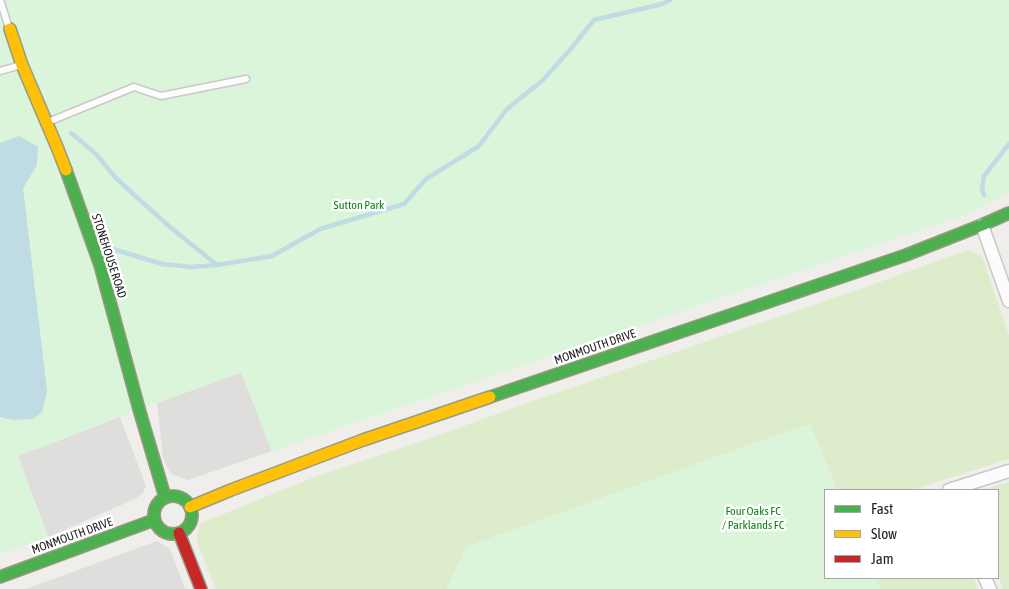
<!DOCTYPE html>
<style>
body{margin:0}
#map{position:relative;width:1009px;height:589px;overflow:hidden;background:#f0eeeb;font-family:"Asap Condensed",sans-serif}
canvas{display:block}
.legend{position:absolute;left:824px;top:489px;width:175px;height:90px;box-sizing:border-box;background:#fff;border:1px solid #a7a7a7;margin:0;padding:6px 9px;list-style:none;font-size:15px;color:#222}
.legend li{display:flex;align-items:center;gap:10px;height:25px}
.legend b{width:25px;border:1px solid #a7a7a7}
</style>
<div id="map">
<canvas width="1009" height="589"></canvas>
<ul class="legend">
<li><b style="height:6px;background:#4caf50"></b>Fast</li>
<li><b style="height:6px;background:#ffc107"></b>Slow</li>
<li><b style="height:6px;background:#c62828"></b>Jam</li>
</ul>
</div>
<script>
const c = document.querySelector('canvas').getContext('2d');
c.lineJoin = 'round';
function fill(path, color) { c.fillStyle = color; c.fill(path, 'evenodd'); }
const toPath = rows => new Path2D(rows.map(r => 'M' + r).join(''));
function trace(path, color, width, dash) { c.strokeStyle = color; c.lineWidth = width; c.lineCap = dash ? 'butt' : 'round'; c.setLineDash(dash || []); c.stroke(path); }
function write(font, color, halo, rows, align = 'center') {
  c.font = font + ' "Asap Condensed",sans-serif'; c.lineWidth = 5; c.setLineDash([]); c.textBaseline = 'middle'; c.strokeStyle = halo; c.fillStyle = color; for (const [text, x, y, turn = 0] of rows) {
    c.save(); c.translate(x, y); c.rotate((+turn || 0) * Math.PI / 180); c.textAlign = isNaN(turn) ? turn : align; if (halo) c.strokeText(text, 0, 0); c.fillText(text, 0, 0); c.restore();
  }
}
const residential = toPath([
 [241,372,272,451,188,480,170,473,163,458,157,403],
 [120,417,146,486,143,493,135,499,48,537,18,456],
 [157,541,170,549,185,589,26,589]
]);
const grass = toPath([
 [968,250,982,256,1009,336,1009,459,912,490,837,490,810,424,738,449,466,547,447,589,216,589,198,545,197,534,201,523,317,476,411,445,547,396,863,288],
 [1009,482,1009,589,1003,589,998,577,998,490,984,490],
 [875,578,974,578,978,589,880,589]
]);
const park = toPath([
 [0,0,1009,0,1009,192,973,212,272,451,241,373,140,409,18,456,48,537,0,554],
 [810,424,837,490,825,490,825,578,875,578,880,589,447,589,466,547,738,449]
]);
const water = toPath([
 [19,136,38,147,37,165,23,188,47,391,42,412,33,419,13,420,0,417,0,143]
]);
const stream = toPath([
 [71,133,96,154,114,176,133,194,170,227,217,265,272,256,320,229,404,204,426,179,479,146,507,109,543,80,569,51,594,20,662,4,670,0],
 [984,195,982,190,984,176,1009,144],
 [113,249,162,264,191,267,217,265]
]);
const lane = toPath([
 [0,0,9,28],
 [0,71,21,65],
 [48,122,134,87,161,96,246,79]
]);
const street = toPath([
 [982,225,1009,301],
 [949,490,1009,471],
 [985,578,990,589]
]);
const fast = toPath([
 [66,170,100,265,139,409,165,497],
 [490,397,906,255,982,225,1009,213],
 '154 515a19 19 0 1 1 38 0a19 19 0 1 1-38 0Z',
 [0,577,154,520]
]);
const slow = toPath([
 [10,29,22,65,57,147,66,170],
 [190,507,231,490,363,440,490,397]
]);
const jam = toPath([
 [179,533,201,589]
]);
const parkNames = [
 ["Sutton Park",359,205],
 ["Four Oaks FC",753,511],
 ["/ Parklands FC",753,525]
];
const streetNames = [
 ["STONEHOUSE ROAD",109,256,72],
 ["MONMOUTH DRIVE",595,347,-19],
 ["MONMOUTH DRIVE",72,536,-20]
];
fill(residential, '#dfdedc');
fill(grass, '#ddeccb');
fill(park, '#daf5da');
fill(water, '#bfdbe3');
trace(stream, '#bfdbe3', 4.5);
trace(lane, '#c9c8c7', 9);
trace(street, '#c9c8c7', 15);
trace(fast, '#999a82', 14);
trace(slow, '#999a82', 14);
trace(jam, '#999a82', 14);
trace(lane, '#fdfcfc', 6);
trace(street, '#fdfcfc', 12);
trace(fast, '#4caf50', 11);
trace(slow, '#ffc107', 11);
trace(jam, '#c62828', 11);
write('12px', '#0c8416', '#fff', parkNames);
write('12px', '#222', '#fff', streetNames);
</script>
